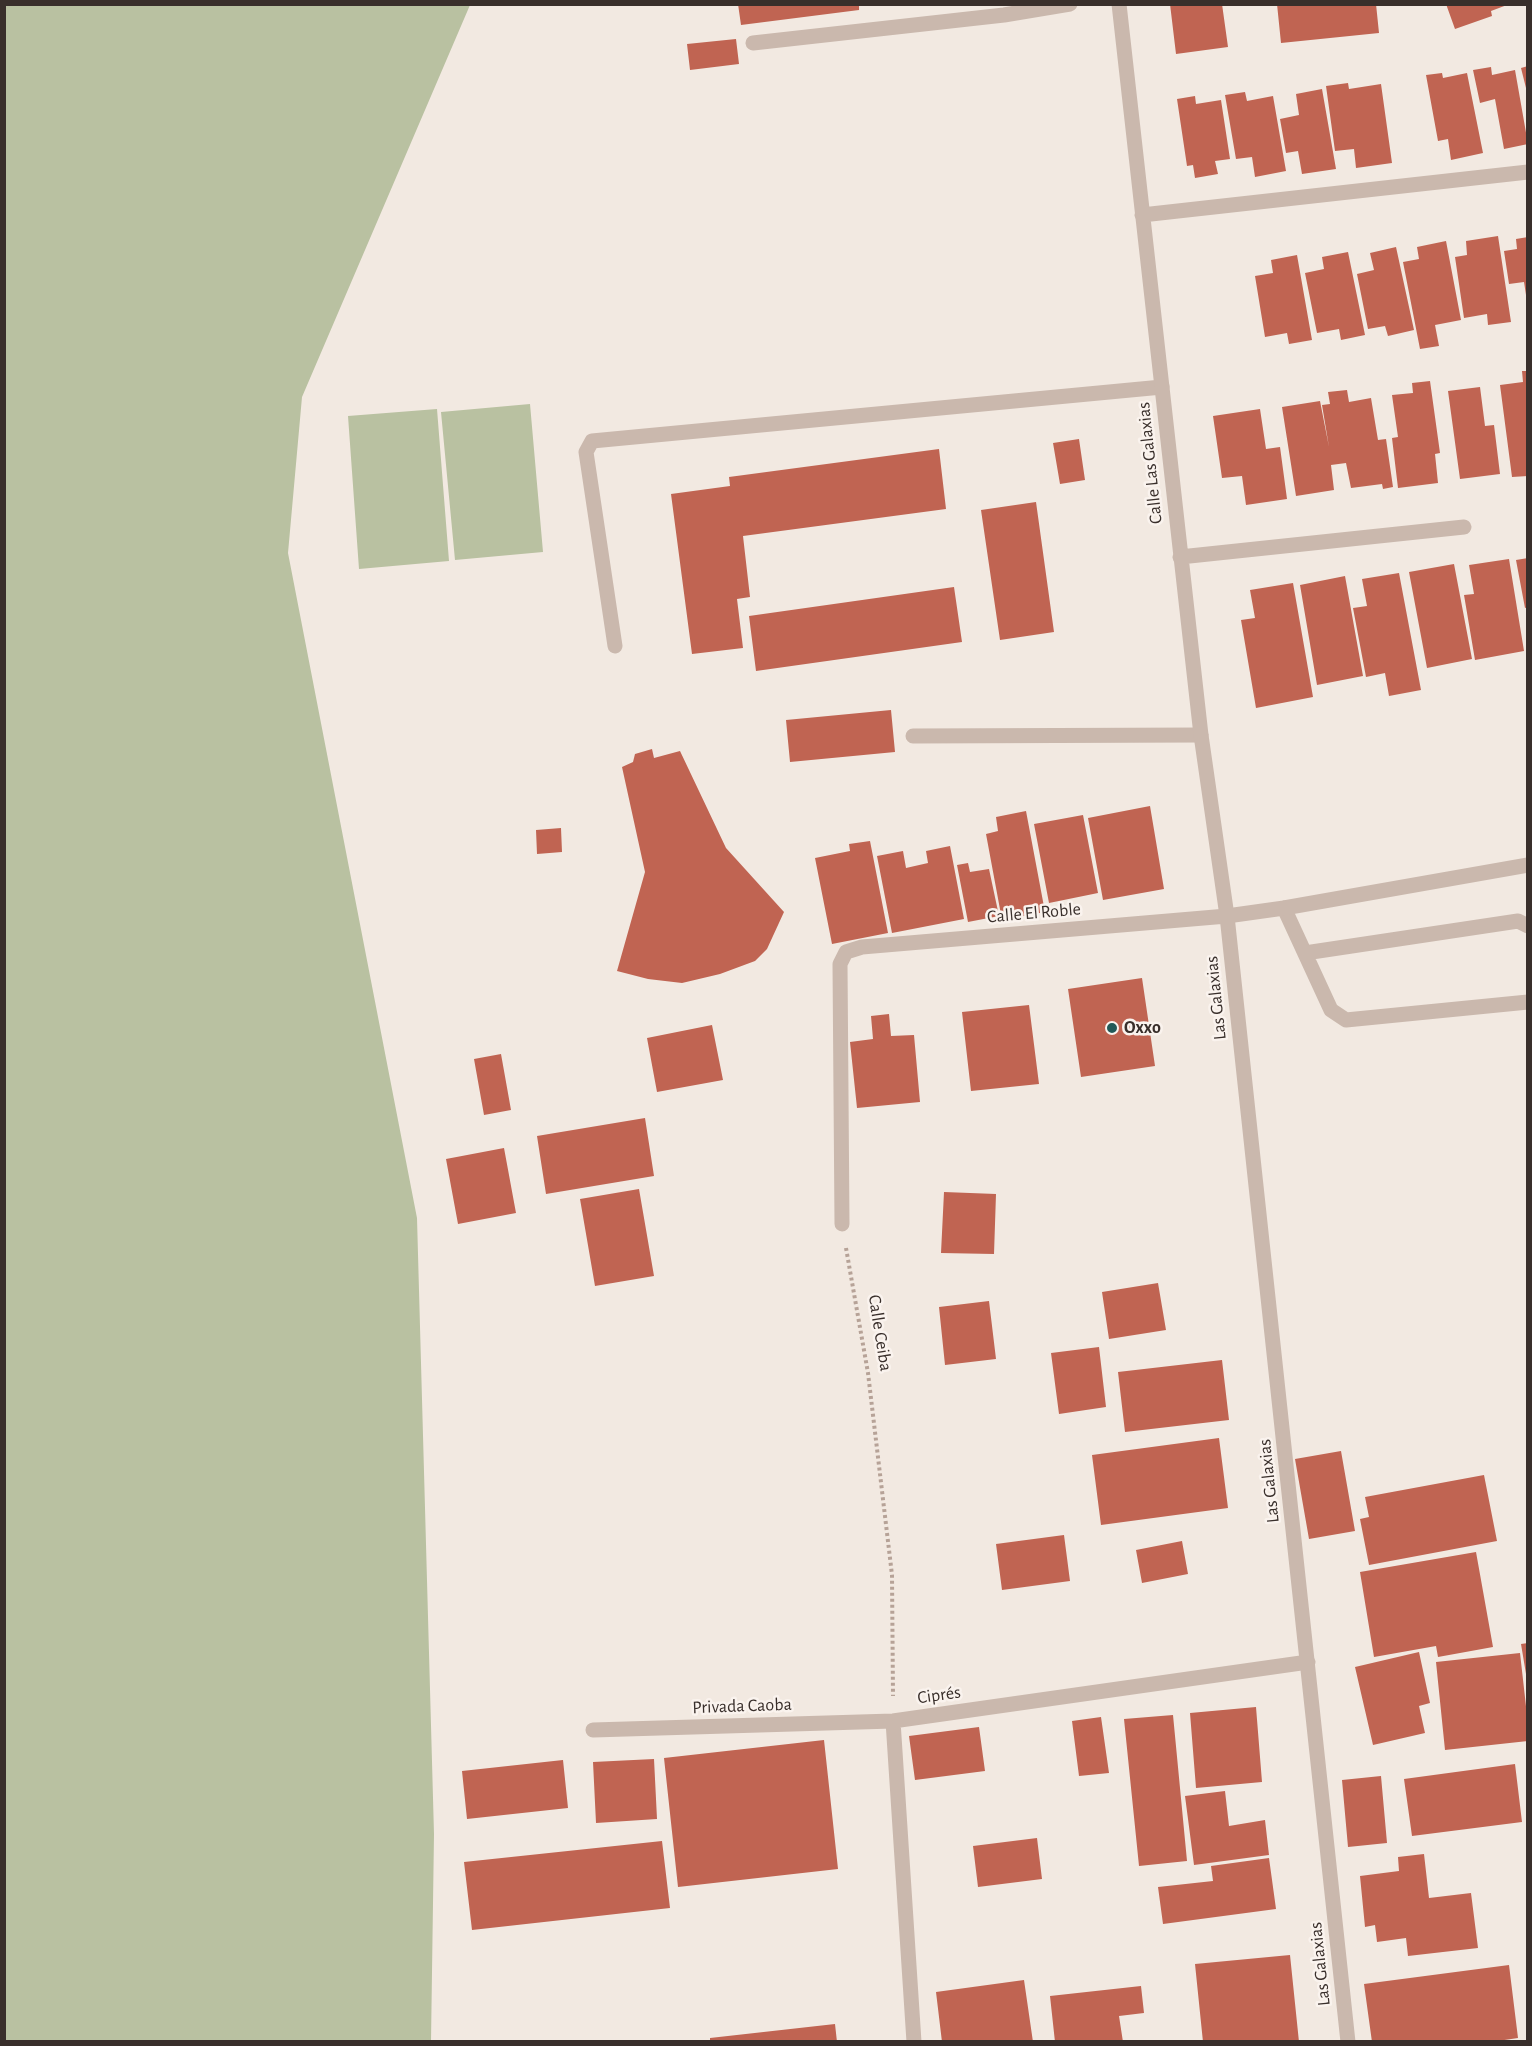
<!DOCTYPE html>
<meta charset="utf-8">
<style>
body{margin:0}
#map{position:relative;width:1532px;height:2046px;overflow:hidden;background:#f2e9e1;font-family:"Alegreya Sans",sans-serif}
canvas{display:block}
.frame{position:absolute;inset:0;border:6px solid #392f2b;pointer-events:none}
</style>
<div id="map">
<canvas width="1532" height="2046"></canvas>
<div class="frame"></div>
</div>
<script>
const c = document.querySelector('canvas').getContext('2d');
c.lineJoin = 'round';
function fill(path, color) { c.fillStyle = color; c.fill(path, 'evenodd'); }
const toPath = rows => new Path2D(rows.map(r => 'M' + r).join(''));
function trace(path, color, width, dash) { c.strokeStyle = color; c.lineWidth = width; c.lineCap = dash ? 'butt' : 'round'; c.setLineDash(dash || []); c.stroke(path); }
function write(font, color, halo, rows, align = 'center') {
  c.font = font + ' "Alegreya Sans",sans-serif'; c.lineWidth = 5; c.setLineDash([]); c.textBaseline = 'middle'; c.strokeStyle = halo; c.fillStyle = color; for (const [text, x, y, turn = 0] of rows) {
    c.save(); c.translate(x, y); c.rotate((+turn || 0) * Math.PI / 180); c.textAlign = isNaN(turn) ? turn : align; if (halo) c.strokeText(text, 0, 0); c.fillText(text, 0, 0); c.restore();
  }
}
const green = toPath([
 [5,4,470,5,302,397,288,553,417,1218,434,1834,431,2041,5,2041],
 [530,404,543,552,455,560,441,412],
 [437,409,449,561,359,569,348,416]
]);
const building = toPath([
 [738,4,859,4,859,10,741,25],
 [1170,4,1222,4,1228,47,1176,54],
 [1277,4,1376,4,1379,33,1281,43],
 [1446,4,1507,4,1507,5,1491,11,1492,16,1455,29],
 [736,39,739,64,690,70,687,44],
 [1528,66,1528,92,1527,92,1521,68],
 [1491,67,1492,75,1515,70,1528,144,1504,149,1495,99,1480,103,1473,70],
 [1442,73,1443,78,1467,73,1483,153,1451,160,1448,139,1438,141,1426,75],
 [1348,83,1349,89,1381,84,1392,163,1356,168,1354,149,1335,151,1326,86],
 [1322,89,1336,169,1302,174,1298,151,1286,153,1280,119,1299,115,1296,94],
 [1245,92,1247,101,1273,96,1286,171,1255,177,1252,157,1236,159,1225,95],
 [1195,96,1196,104,1221,100,1230,159,1215,161,1218,174,1195,178,1193,165,1187,166,1177,99],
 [1498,236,1511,322,1488,325,1487,314,1464,318,1455,257,1467,255,1466,241],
 [1528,237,1528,295,1526,295,1524,282,1509,284,1504,251,1517,249,1516,239],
 [1446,241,1461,320,1435,325,1439,346,1420,349,1403,262,1419,259,1417,247],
 [1396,247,1414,330,1388,336,1385,326,1368,329,1357,274,1374,270,1370,253],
 [1348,252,1365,335,1341,340,1339,329,1317,333,1305,273,1324,269,1322,257],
 [1297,255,1312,340,1289,344,1287,333,1265,337,1255,276,1273,273,1271,260],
 [1522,371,1528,371,1528,476,1512,477,1500,385,1523,382],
 [1430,381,1440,453,1435,454,1438,483,1398,488,1392,438,1398,437,1392,395,1413,393,1412,383],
 [1480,387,1485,426,1494,425,1500,474,1460,479,1448,391],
 [1347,390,1349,402,1371,398,1378,440,1386,439,1393,487,1383,489,1382,484,1351,488,1346,463,1331,465,1334,490,1296,496,1282,407,1320,401,1329,447,1322,405,1330,404,1328,392],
 [1260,409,1266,449,1280,447,1287,499,1246,505,1242,476,1222,478,1213,416],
 [1079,439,1085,480,1060,484,1053,443],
 [939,449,946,509,743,536,750,597,737,599,743,648,692,654,671,494,730,486,729,477],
 [1036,502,1054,632,1000,640,981,510],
 [1528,558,1528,607,1525,608,1516,560],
 [1509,559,1524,651,1475,660,1464,595,1474,594,1469,565],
 [1454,564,1472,659,1427,668,1409,572],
 [1399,573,1421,690,1389,696,1385,673,1366,677,1353,608,1367,606,1362,579],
 [1345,576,1363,676,1317,685,1300,585],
 [1293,583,1313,697,1256,708,1241,620,1255,618,1250,590],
 [954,587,962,642,756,671,749,616],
 [891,710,895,752,790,762,786,720],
 [652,749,654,758,680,751,726,848,784,912,767,949,755,961,720,974,682,983,648,979,617,971,645,872,622,767,633,762,635,754],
 [1150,806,1164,889,1103,900,1088,818],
 [1026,811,1045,912,1002,920,986,834,998,831,996,817],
 [1083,815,1098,893,1049,903,1034,824],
 [561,828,562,852,537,854,536,830],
 [870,841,888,933,832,944,815,858,850,851,849,844],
 [950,846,964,919,892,933,877,856,903,851,906,868,928,863,926,851],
 [968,863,970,872,989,869,999,916,968,922,957,865],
 [1142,978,1155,1066,1081,1077,1068,989],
 [1029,1005,1039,1084,971,1091,962,1012],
 [889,1014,891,1036,914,1035,920,1102,857,1108,850,1042,873,1039,871,1016],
 [712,1025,723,1080,657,1092,647,1038],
 [501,1054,511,1110,484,1115,474,1059],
 [645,1118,654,1176,546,1194,537,1136],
 [504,1148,516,1213,458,1224,446,1159],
 [639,1189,654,1276,595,1286,580,1199],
 [944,1192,996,1194,994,1254,941,1253],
 [1158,1283,1166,1330,1109,1339,1102,1292],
 [989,1301,996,1359,945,1365,939,1307],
 [1099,1347,1106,1407,1059,1414,1051,1353],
 [1222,1360,1229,1420,1125,1432,1118,1372],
 [1219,1438,1228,1508,1101,1525,1092,1455],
 [1341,1451,1355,1531,1309,1539,1295,1459],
 [1484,1475,1497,1541,1369,1565,1360,1519,1369,1517,1365,1497],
 [1064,1535,1070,1581,1002,1590,996,1544],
 [1182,1541,1188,1574,1142,1583,1136,1550],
 [1476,1552,1493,1647,1438,1657,1436,1646,1374,1657,1360,1572],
 [1528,1643,1528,1674,1526,1674,1521,1644],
 [1419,1652,1430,1703,1419,1706,1425,1733,1373,1745,1355,1667],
 [1520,1653,1528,1724,1528,1741,1445,1750,1436,1662],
 [1256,1707,1262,1782,1196,1788,1190,1713],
 [1173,1715,1187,1861,1139,1866,1124,1719],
 [1101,1717,1109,1773,1079,1776,1072,1721],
 [979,1727,985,1771,915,1780,909,1736],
 [824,1740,838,1869,678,1887,664,1758],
 [654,1759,657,1819,596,1823,593,1762],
 [563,1760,568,1808,467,1819,462,1771],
 [1515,1764,1522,1822,1412,1836,1404,1779],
 [1381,1776,1387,1843,1348,1847,1342,1780],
 [1225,1791,1229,1826,1265,1820,1269,1855,1194,1865,1185,1796],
 [1037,1838,1042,1879,978,1887,973,1846],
 [662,1841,670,1908,472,1930,464,1862],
 [1424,1854,1429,1898,1471,1893,1478,1948,1408,1956,1406,1938,1377,1942,1375,1925,1365,1927,1360,1876,1399,1871,1398,1857],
 [1269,1858,1276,1909,1163,1924,1158,1887,1213,1881,1211,1866],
 [1290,1955,1299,2042,1203,2042,1195,1964],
 [1509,1965,1518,2038,1491,2042,1372,2042,1364,1984],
 [1024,1980,1033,2042,942,2042,936,1992],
 [1141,1986,1144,2013,1119,2016,1123,2042,1055,2042,1050,1996],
 [835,2024,837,2042,710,2042,710,2038]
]);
const path = toPath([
 [846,1248,868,1373,892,1575,893,1696]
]);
const lane = toPath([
 [753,43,1004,15,1070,4],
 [615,646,586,452,592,441,1162,387],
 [913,736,1201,735],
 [1284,908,1331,1010,1346,1020,1528,1002],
 [1305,953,1518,921,1528,926]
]);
const street = toPath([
 [1119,4,1201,735,1227,916,1348,2042],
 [1142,215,1528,172],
 [1180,557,1464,527],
 [842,1224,840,964,846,952,862,947,1227,916,1284,908,1528,865],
 [893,1721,914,2042],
 [593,1730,893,1721,1308,1662]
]);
const markers = [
 [1112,1028,6,"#225958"]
];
const streetNames = [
 ["Calle Las Galaxias",1150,463,-96],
 ["Calle El Roble",1034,913,-5],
 ["Las Galaxias",1216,998,-96],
 ["Calle Ceiba",880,1333,81],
 ["Las Galaxias",1269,1481,-96],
 ["Ciprés",939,1695,-8],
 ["Privada Caoba",742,1706,-2],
 ["Las Galaxias",1320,1964,-96]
];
const poiNames = [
 ["Oxxo",1124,1028]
];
fill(green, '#b9c1a1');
fill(building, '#c06452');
trace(path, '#b6a297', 4, [3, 3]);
trace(lane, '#cab8ad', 15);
trace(street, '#cab8ad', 15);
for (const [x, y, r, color] of markers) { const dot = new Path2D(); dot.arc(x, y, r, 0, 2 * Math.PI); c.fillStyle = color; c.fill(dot); trace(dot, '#faf3ee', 2); }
write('18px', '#392f2b', '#faf3ee', streetNames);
write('bold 18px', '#392f2b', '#faf3ee', poiNames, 'left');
</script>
